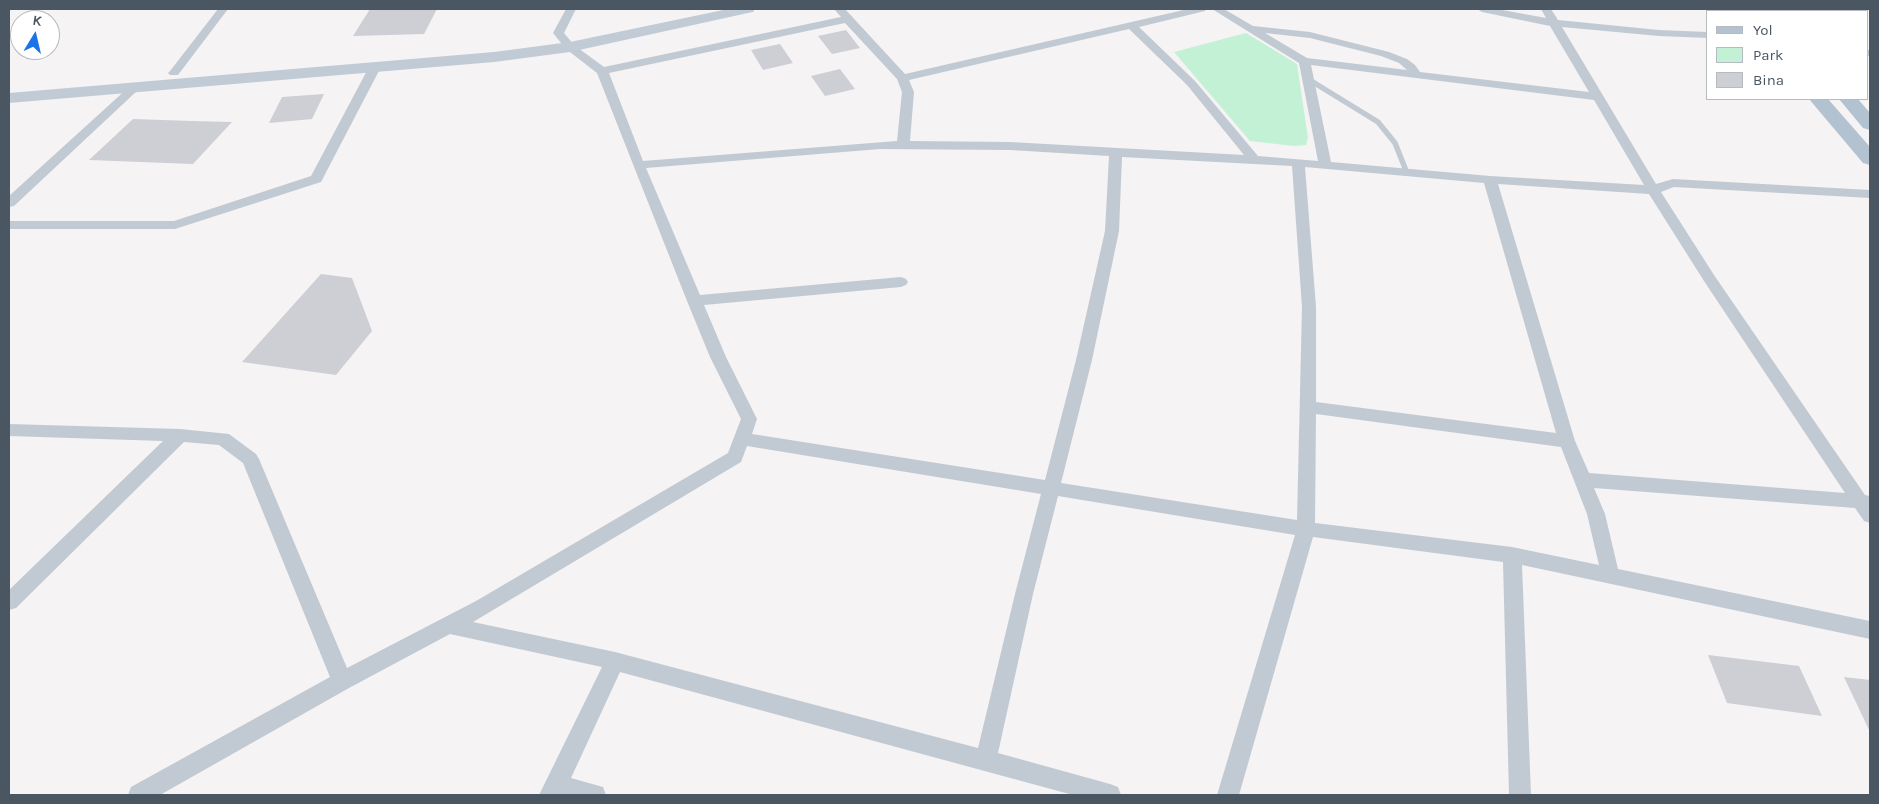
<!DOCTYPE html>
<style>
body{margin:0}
#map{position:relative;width:1879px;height:804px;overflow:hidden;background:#f5f3f3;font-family:Karla,sans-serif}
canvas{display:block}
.frame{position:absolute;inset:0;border:10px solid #4a5661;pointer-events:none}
.legend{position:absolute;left:1706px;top:10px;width:162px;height:90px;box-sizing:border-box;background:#fff;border:1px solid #b7bbc0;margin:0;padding:6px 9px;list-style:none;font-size:15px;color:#4a5661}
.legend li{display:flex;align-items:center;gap:10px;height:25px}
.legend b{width:25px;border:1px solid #b7bbc0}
.north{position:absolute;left:10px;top:10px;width:50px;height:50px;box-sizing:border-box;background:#fff;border:1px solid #b7bbc0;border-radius:50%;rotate:9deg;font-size:14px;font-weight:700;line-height:20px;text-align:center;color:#4a5661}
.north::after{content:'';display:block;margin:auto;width:18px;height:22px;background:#1a73e8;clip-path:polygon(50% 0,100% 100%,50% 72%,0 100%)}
</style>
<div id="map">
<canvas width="1879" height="804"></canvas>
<div class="frame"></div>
<ul class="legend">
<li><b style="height:6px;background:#b3c2d1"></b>Yol</li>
<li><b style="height:14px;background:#c3f1d5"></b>Park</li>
<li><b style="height:14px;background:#cdcfd5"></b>Bina</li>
</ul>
<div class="north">K</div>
</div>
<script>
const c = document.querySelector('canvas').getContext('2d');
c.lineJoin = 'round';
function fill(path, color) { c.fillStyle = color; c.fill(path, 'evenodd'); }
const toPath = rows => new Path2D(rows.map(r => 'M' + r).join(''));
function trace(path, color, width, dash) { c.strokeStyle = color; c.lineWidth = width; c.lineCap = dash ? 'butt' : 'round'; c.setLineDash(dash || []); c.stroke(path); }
const green = toPath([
 [1246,33,1297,64,1308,138,1306,145,1294,146,1250,141,1174,52]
]);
const building = toPath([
 [370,9,437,9,424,34,353,36],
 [846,30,860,48,832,54,818,36],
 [780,44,793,63,763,70,751,50],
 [840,69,855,89,825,96,811,76],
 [324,94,312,119,269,123,282,97],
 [133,119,192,121,232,122,193,164,89,160],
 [321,274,352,278,372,331,336,375,242,362],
 [1708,655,1799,666,1822,716,1727,703],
 [1844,677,1870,680,1870,732]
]);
const service = toPath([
 [1308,79,1378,122,1395,143,1407,173]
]);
const minor = toPath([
 [218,9,228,9,178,75,170,75,168,73,170,71,218,9],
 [566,9,576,9,564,33,574,45,604,67,841,17,834,9,845,9,905,74,1188,9,1206,9,1205,11,1139,27,1195,81,1258,156,1318,161,1299,63,1212,9,1224,9,1253,26,1310,32,1389,52,1407,59,1415,65,1420,72,1589,92,1550,26,1482,12,1477,9,1497,9,1546,18,1541,9,1551,9,1558,20,1659,30,1708,32,1708,38,1659,36,1562,27,1656,184,1673,179,1870,190,1870,198,1674,187,1661,192,1714,275,1865,495,1870,496,1870,523,1864,521,1855,508,1594,488,1605,514,1618,569,1870,621,1870,639,1522,565,1531,795,1509,795,1503,562,1313,537,1239,795,1217,795,1295,535,1058,496,1033,594,998,753,1110,784,1118,787,1121,795,1073,795,620,672,571,778,603,787,606,795,539,795,602,667,450,634,349,688,160,795,128,795,131,787,330,677,243,463,219,445,184,442,16,608,9,610,9,590,163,441,9,436,9,424,180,429,229,434,256,454,259,459,347,668,476,601,728,453,741,419,710,357,687,301,597,73,566,49,553,33,566,9],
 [845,23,897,79,902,92,897,141,643,161,609,73,845,23],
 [1129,29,1187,85,1244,155,1010,142,910,141,914,92,909,80,1129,29],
 [1265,33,1310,38,1381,56,1399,63,1407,70,1307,58,1265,33],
 [1311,65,1594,100,1644,185,1490,176,1331,162,1311,65],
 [880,149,1010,150,1109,156,1105,231,1076,360,1045,480,752,434,757,419,726,357,704,305,901,287,906,285,908,282,906,279,901,277,700,295,646,168,880,149],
 [1122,157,1292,166,1302,307,1297,520,1061,483,1092,360,1119,231,1122,157],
 [1305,167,1484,183,1556,433,1316,402,1316,307,1305,167],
 [1498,184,1649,194,1704,281,1845,493,1589,473,1575,441,1498,184],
 [1316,414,1561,447,1587,514,1599,565,1512,547,1315,523,1316,414],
 [747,446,1041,494,1015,594,978,748,615,652,473,622,741,462,747,446],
 [1868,50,1870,50,1870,56,1868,56,1868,50],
 [375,64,381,67,321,182,175,229,9,229,9,221,174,221,311,176,369,67,375,64],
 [134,84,138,86,140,88,138,90,14,206,9,207,9,196,130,86,134,84]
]);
const secondary = toPath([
 [728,9,755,9,753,12,748,13,570,52,494,62,9,103,9,93,494,52,570,42,728,9]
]);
const primary = toPath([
 [1730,9,1748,9,1749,11,1731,11,1730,9],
 [1757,9,1774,9,1775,11,1758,11,1757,9],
 [1809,99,1828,99,1870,147,1870,165,1863,163,1809,99],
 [1839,99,1858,99,1870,113,1870,130,1863,128,1839,99]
]);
fill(green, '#c3f1d5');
fill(building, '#cdcfd5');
trace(service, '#c1cad2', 5.5);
fill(minor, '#c1cad2');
fill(secondary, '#c1cbd6');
fill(primary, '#b3c2d1');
</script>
